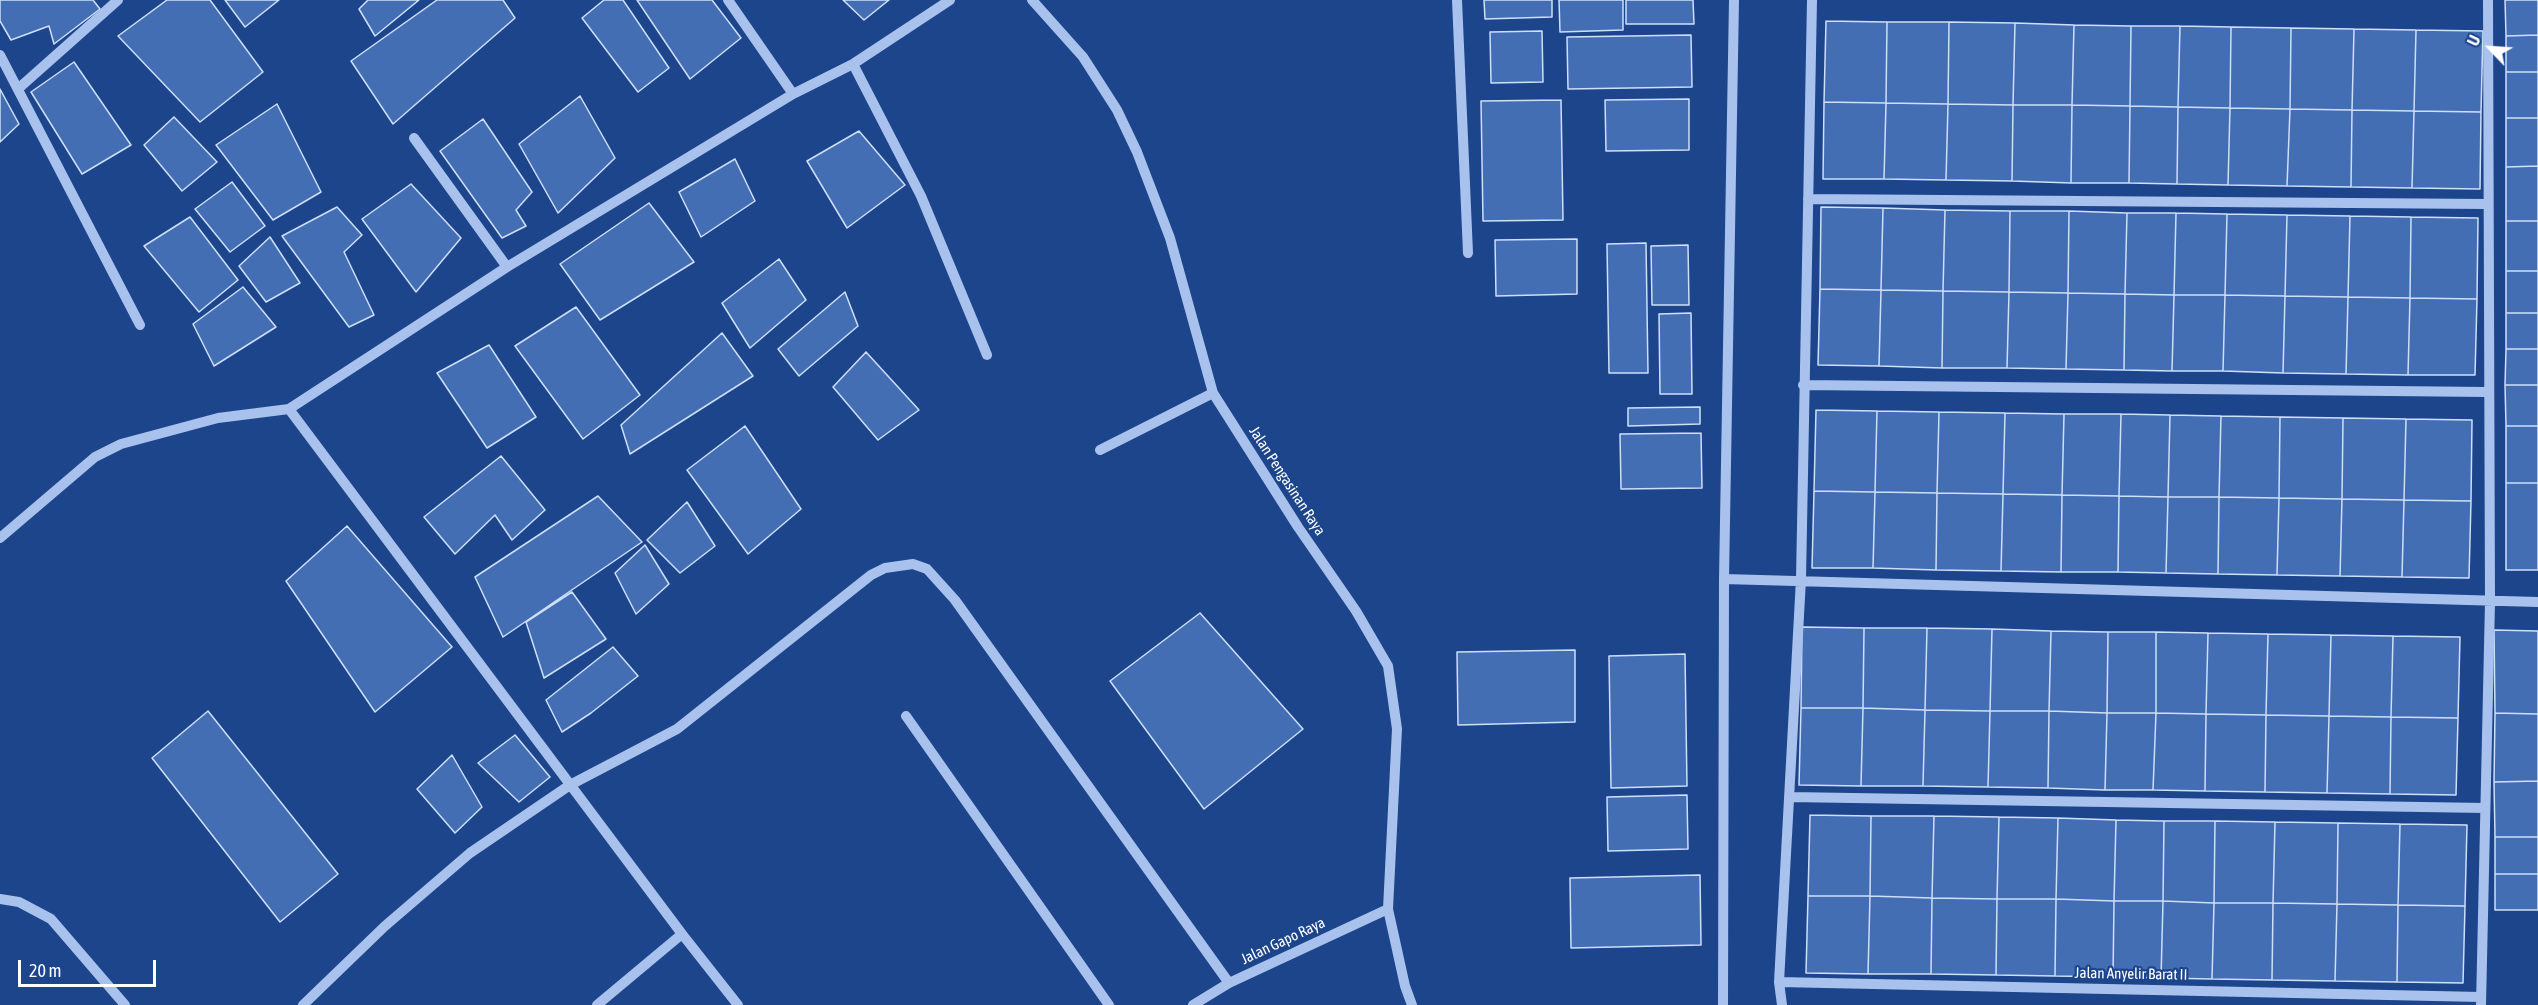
<!DOCTYPE html>
<style>
body{margin:0}
#map{position:relative;width:2538px;height:1005px;overflow:hidden;background:#1c458c;font-family:"Asap Condensed",sans-serif}
canvas{display:block}
.north{position:absolute;left:2460px;top:18px;width:60px;height:60px;-webkit-text-stroke:4px #1c458c;paint-order:stroke;rotate:295deg;font-size:16px;font-weight:700;line-height:24px;text-align:center;color:#fff}
.north::after{content:'';display:block;margin:auto;width:21px;height:27px;background:#fff;clip-path:polygon(50% 0,100% 100%,50% 72%,0 100%)}
.scale{position:absolute;left:18px;top:960px;width:138px;height:27px;box-sizing:border-box;border:3px solid #fff;border-top:0;padding-left:8px;font-size:18px;line-height:21px;white-space:nowrap;color:#fff;-webkit-text-stroke:4px #1c458c;paint-order:stroke}
</style>
<div id="map">
<canvas width="2538" height="1005"></canvas>
<div class="north">U</div>
<div class="scale">20 m</div>
</div>
<script>
const c = document.querySelector('canvas').getContext('2d');
c.lineJoin = 'round';
function fill(path, color) { c.fillStyle = color; c.fill(path, 'evenodd'); }
const toPath = rows => new Path2D(rows.map(r => 'M' + r).join(''));
function trace(path, color, width, dash) { c.strokeStyle = color; c.lineWidth = width; c.lineCap = dash ? 'butt' : 'round'; c.setLineDash(dash || []); c.stroke(path); }
function write(font, color, halo, rows, align = 'center') {
  c.font = font + ' "Asap Condensed",sans-serif'; c.lineWidth = 4.5; c.setLineDash([]); c.textBaseline = 'middle'; c.strokeStyle = halo; c.fillStyle = color; for (const [text, x, y, turn = 0] of rows) {
    c.save(); c.translate(x, y); c.rotate((+turn || 0) * Math.PI / 180); c.textAlign = isNaN(turn) ? turn : align; if (halo) c.strokeText(text, 0, 0); c.fillText(text, 0, 0); c.restore();
  }
}
const building = toPath([
 [0,0,93,0,100,9,54,44,49,26,11,40,0,21,0,0],
 [167,0,210,0,263,72,200,122,118,36,167,0],
 [225,0,279,0,245,27,225,0],
 [368,0,419,0,375,36,359,9,368,0],
 [437,0,503,0,515,18,393,124,351,61,437,0],
 [604,0,623,0,669,68,638,92,582,18,604,0],
 [637,0,712,0,741,38,690,79,637,0],
 [843,0,889,0,864,20,843,0],
 [1484,0,1552,0,1552,17,1485,19,1484,0],
 [1559,0,1623,0,1623,30,1560,32,1559,0],
 [1626,0,1693,0,1694,24,1626,24,1626,0],
 [2505,0,2538,0,2538,35,2506,36,2505,0],
 [1826,21,1887,22,1886,103,1824,102,1826,21],
 [1887,22,1949,22,1948,104,1886,103,1887,22],
 [1949,22,2015,23,2013,105,1948,104,1949,22],
 [2015,23,2074,25,2072,105,2013,105,2015,23],
 [2074,25,2131,26,2130,106,2072,105,2074,25],
 [2131,26,2180,26,2178,107,2130,106,2131,26],
 [2180,26,2231,27,2230,108,2178,107,2180,26],
 [2231,27,2291,28,2290,109,2230,108,2231,27],
 [2291,28,2354,29,2352,110,2290,109,2291,28],
 [2354,29,2416,30,2414,111,2352,110,2354,29],
 [2416,30,2483,31,2481,112,2414,111,2416,30],
 [1542,31,1543,82,1491,83,1490,32,1542,31],
 [1691,35,1692,87,1568,89,1567,37,1691,35],
 [2538,35,2538,72,2506,72,2506,36,2538,35],
 [74,62,131,145,82,174,31,92,74,62],
 [2506,72,2538,72,2538,118,2506,118,2506,72],
 [0,89,19,124,0,142,0,89],
 [580,96,615,158,558,213,519,144,580,96],
 [1689,99,1689,150,1606,151,1605,100,1689,99],
 [1561,100,1563,220,1483,221,1481,101,1561,100],
 [1824,102,1886,103,1884,179,1823,179,1824,102],
 [1886,103,1948,104,1946,180,1884,179,1886,103],
 [277,104,321,192,273,220,216,145,277,104],
 [1948,104,2013,105,2012,181,1946,180,1948,104],
 [2013,105,2072,105,2071,183,2012,181,2013,105],
 [2072,105,2130,106,2129,183,2071,183,2072,105],
 [2130,106,2178,107,2177,184,2129,183,2130,106],
 [2178,107,2230,108,2228,185,2177,184,2178,107],
 [2230,108,2290,109,2287,186,2228,185,2230,108],
 [2290,109,2352,110,2351,187,2287,186,2290,109],
 [2352,110,2414,111,2412,188,2351,187,2352,110],
 [2414,111,2481,112,2480,189,2412,188,2414,111],
 [174,117,217,162,182,191,144,145,174,117],
 [2506,118,2538,118,2538,166,2506,167,2506,118],
 [483,119,532,192,516,210,526,226,502,238,440,151,483,119],
 [859,131,905,185,847,228,807,161,859,131],
 [735,159,755,201,701,237,679,192,735,159],
 [2538,166,2538,221,2506,221,2506,167,2538,166],
 [232,182,265,226,230,252,195,209,232,182],
 [411,184,461,238,416,292,362,219,411,184],
 [649,203,694,262,600,320,560,264,649,203],
 [337,207,362,235,344,252,374,315,349,327,282,236,337,207],
 [1821,207,1883,208,1881,290,1820,289,1821,207],
 [1883,208,1945,210,1943,291,1881,290,1883,208],
 [1945,210,2010,211,2009,292,1943,291,1945,210],
 [2010,211,2069,211,2068,293,2009,292,2010,211],
 [2069,211,2127,213,2125,294,2068,293,2069,211],
 [2127,213,2176,213,2174,295,2125,294,2127,213],
 [2176,213,2227,214,2225,295,2174,295,2176,213],
 [2227,214,2287,215,2285,296,2225,295,2227,214],
 [2287,215,2350,216,2348,297,2285,296,2287,215],
 [2350,216,2411,217,2410,298,2348,297,2350,216],
 [190,217,238,280,199,312,144,246,190,217],
 [2411,217,2478,218,2477,299,2410,298,2411,217],
 [2506,221,2538,221,2538,271,2506,271,2506,221],
 [270,237,300,283,266,302,239,266,270,237],
 [1577,239,1577,294,1496,296,1495,240,1577,239],
 [1646,243,1648,373,1609,373,1607,244,1646,243],
 [1688,245,1689,305,1652,305,1651,246,1688,245],
 [779,259,806,300,750,348,722,303,779,259],
 [2506,271,2538,271,2538,313,2506,313,2506,271],
 [243,287,276,327,214,366,193,324,243,287],
 [1820,289,1881,290,1879,366,1818,365,1820,289],
 [1881,290,1943,291,1942,368,1879,366,1881,290],
 [1943,291,2009,292,2007,368,1942,368,1943,291],
 [845,292,858,326,799,376,778,349,845,292],
 [2009,292,2068,293,2066,369,2007,368,2009,292],
 [2068,293,2125,294,2124,370,2066,369,2068,293],
 [2125,294,2174,295,2172,371,2124,370,2125,294],
 [2174,295,2225,295,2223,371,2172,371,2174,295],
 [2225,295,2285,296,2283,373,2223,371,2225,295],
 [2285,296,2348,297,2346,374,2283,373,2285,296],
 [2348,297,2410,298,2408,375,2346,374,2348,297],
 [2410,298,2477,299,2475,375,2408,375,2410,298],
 [576,307,640,395,583,439,515,346,576,307],
 [1691,313,1692,394,1660,394,1659,314,1691,313],
 [2506,313,2538,313,2538,349,2506,349,2506,313],
 [722,333,753,376,630,454,621,425,722,333],
 [489,345,536,417,487,448,437,373,489,345],
 [2506,349,2538,349,2538,385,2505,385,2506,349],
 [866,352,919,410,878,440,833,387,866,352],
 [2505,385,2538,385,2538,426,2506,426,2505,385],
 [1700,407,1700,424,1628,426,1628,408,1700,407],
 [1816,410,1877,411,1875,492,1814,491,1816,410],
 [1877,411,1939,412,1937,493,1875,492,1877,411],
 [1939,412,2005,413,2003,494,1937,493,1939,412],
 [2005,413,2064,414,2062,495,2003,494,2005,413],
 [2064,414,2121,414,2119,496,2062,495,2064,414],
 [2121,414,2170,415,2168,497,2119,496,2121,414],
 [2170,415,2221,416,2219,497,2168,497,2170,415],
 [2221,416,2280,417,2279,498,2219,497,2221,416],
 [2280,417,2343,418,2342,499,2279,498,2280,417],
 [2343,418,2406,419,2404,500,2342,499,2343,418],
 [2406,419,2472,420,2471,501,2404,500,2406,419],
 [745,426,801,509,748,554,687,470,745,426],
 [2506,426,2538,426,2538,483,2506,483,2506,426],
 [1701,433,1702,488,1621,489,1620,434,1701,433],
 [501,456,545,510,512,540,495,515,455,554,424,517,501,456],
 [2506,483,2538,483,2538,570,2506,570,2506,483],
 [1814,491,1875,492,1873,568,1812,568,1814,491],
 [1875,492,1937,493,1936,570,1873,568,1875,492],
 [1937,493,2003,494,2001,571,1936,570,1937,493],
 [2003,494,2062,495,2061,572,2001,571,2003,494],
 [2062,495,2119,496,2118,572,2061,572,2062,495],
 [598,496,642,542,503,637,475,577,598,496],
 [2119,496,2168,497,2166,573,2118,572,2119,496],
 [2168,497,2219,497,2218,574,2166,573,2168,497],
 [2219,497,2279,498,2277,575,2218,574,2219,497],
 [2279,498,2342,499,2340,576,2277,575,2279,498],
 [2342,499,2404,500,2402,577,2340,576,2342,499],
 [2404,500,2471,501,2469,578,2402,577,2404,500],
 [687,502,715,546,680,573,647,540,687,502],
 [347,526,452,647,375,712,286,581,347,526],
 [645,545,669,584,636,614,615,573,645,545],
 [572,592,606,639,544,678,526,622,572,592],
 [1200,613,1303,729,1204,809,1110,681,1200,613],
 [1802,627,1864,628,1863,708,1801,708,1802,627],
 [1864,628,1927,628,1925,710,1863,708,1864,628],
 [1927,628,1992,629,1990,711,1925,710,1927,628],
 [1992,629,2051,631,2049,711,1990,711,1992,629],
 [2494,630,2538,631,2538,714,2495,713,2494,630],
 [2051,631,2108,632,2107,713,2049,711,2051,631],
 [2108,632,2156,632,2156,713,2107,713,2108,632],
 [2156,632,2208,633,2206,714,2156,713,2156,632],
 [2208,633,2268,634,2266,715,2206,714,2208,633],
 [2268,634,2331,635,2329,716,2266,715,2268,634],
 [2331,635,2393,636,2391,717,2329,716,2331,635],
 [2393,636,2460,637,2458,718,2391,717,2393,636],
 [613,647,638,676,591,713,562,732,546,700,613,647],
 [1575,650,1575,722,1458,725,1457,652,1575,650],
 [1685,654,1687,786,1611,788,1609,656,1685,654],
 [1801,708,1863,708,1861,786,1799,785,1801,708],
 [1863,708,1925,710,1923,786,1861,786,1863,708],
 [1925,710,1990,711,1988,787,1923,786,1925,710],
 [208,711,338,874,280,922,152,758,208,711],
 [1990,711,2049,711,2048,788,1988,787,1990,711],
 [2049,711,2107,713,2105,790,2048,788,2049,711],
 [2107,713,2156,713,2153,790,2105,790,2107,713],
 [2156,713,2206,714,2205,791,2153,790,2156,713],
 [2495,713,2538,714,2538,781,2494,782,2495,713],
 [2206,714,2266,715,2265,792,2205,791,2206,714],
 [2266,715,2329,716,2327,793,2265,792,2266,715],
 [2329,716,2391,717,2390,794,2327,793,2329,716],
 [2391,717,2458,718,2456,795,2390,794,2391,717],
 [515,735,550,777,519,802,478,763,515,735],
 [452,755,482,807,455,833,417,789,452,755],
 [2538,781,2538,837,2495,837,2494,782,2538,781],
 [1687,795,1688,849,1608,851,1607,797,1687,795],
 [1810,815,1871,816,1870,896,1808,896,1810,815],
 [1871,816,1934,816,1932,898,1870,896,1871,816],
 [1934,816,1999,817,1997,899,1932,898,1934,816],
 [1999,817,2058,818,2056,899,1997,899,1999,817],
 [2058,818,2116,820,2114,901,2056,899,2058,818],
 [2116,820,2164,821,2163,901,2114,901,2116,820],
 [2164,821,2215,821,2214,903,2163,901,2164,821],
 [2215,821,2275,822,2273,903,2214,903,2215,821],
 [2275,822,2338,823,2337,904,2273,903,2275,822],
 [2338,823,2400,824,2398,905,2337,904,2338,823],
 [2400,824,2467,825,2465,906,2398,905,2400,824],
 [2495,837,2538,837,2538,874,2495,874,2495,837],
 [2495,874,2538,874,2538,910,2495,910,2495,874],
 [1700,875,1701,945,1571,948,1570,878,1700,875],
 [1808,896,1870,896,1868,974,1806,973,1808,896],
 [1870,896,1932,898,1931,974,1868,974,1870,896],
 [1932,898,1997,899,1996,975,1931,974,1932,898],
 [1997,899,2056,899,2055,976,1996,975,1997,899],
 [2056,899,2114,901,2113,977,2055,976,2056,899],
 [2114,901,2163,901,2161,978,2113,977,2114,901],
 [2163,901,2214,903,2212,979,2161,978,2163,901],
 [2214,903,2273,903,2272,980,2212,979,2214,903],
 [2273,903,2337,904,2335,981,2272,980,2273,903],
 [2337,904,2398,905,2397,982,2335,981,2337,904],
 [2398,905,2465,906,2463,983,2397,982,2398,905]
]);
const minor = toPath([
 [728,0,793,94],
 [1032,0,1083,57,1117,110,1137,152,1170,238,1213,393,1298,527,1356,611,1388,666,1397,729,1388,909,1405,986,1412,1005],
 [1457,0,1468,253],
 [0,55,140,325],
 [853,64,921,196,987,355],
 [19,88,118,0],
 [414,138,507,267],
 [1808,199,2487,204],
 [1803,385,2487,392],
 [289,409,682,934,738,1005],
 [1100,450,1213,393],
 [0,538,95,457,121,444,218,418,289,409,507,267,793,94,853,64,950,0],
 [1724,579,2538,602],
 [906,716,1109,1005],
 [1789,797,2485,808],
 [0,899,19,902,51,919,125,1005],
 [1779,982,2481,997],
 [303,1005,385,926,470,853,570,785,677,729,871,575,885,568,913,564,927,569,955,600,1229,983],
 [597,1005,682,934],
 [1193,1005,1229,983,1388,909],
 [1723,1005,1724,579,1734,0],
 [1782,1005,1779,982,1801,579,1812,0],
 [2481,1005,2490,602,2488,0]
]);
const streetNames = [
 ["Jalan Pengasinan Raya",1287,481,57],
 ["Jalan Gapo Raya",1283,941,-25],
 ["Jalan Anyelir Barat II",2131,974,1]
];
fill(building, '#446eb4');
trace(building, '#cedff9', 1.5);
trace(minor, '#a9c2ed', 10);
write('15px', '#fff', '#1c458c', streetNames);
</script>
